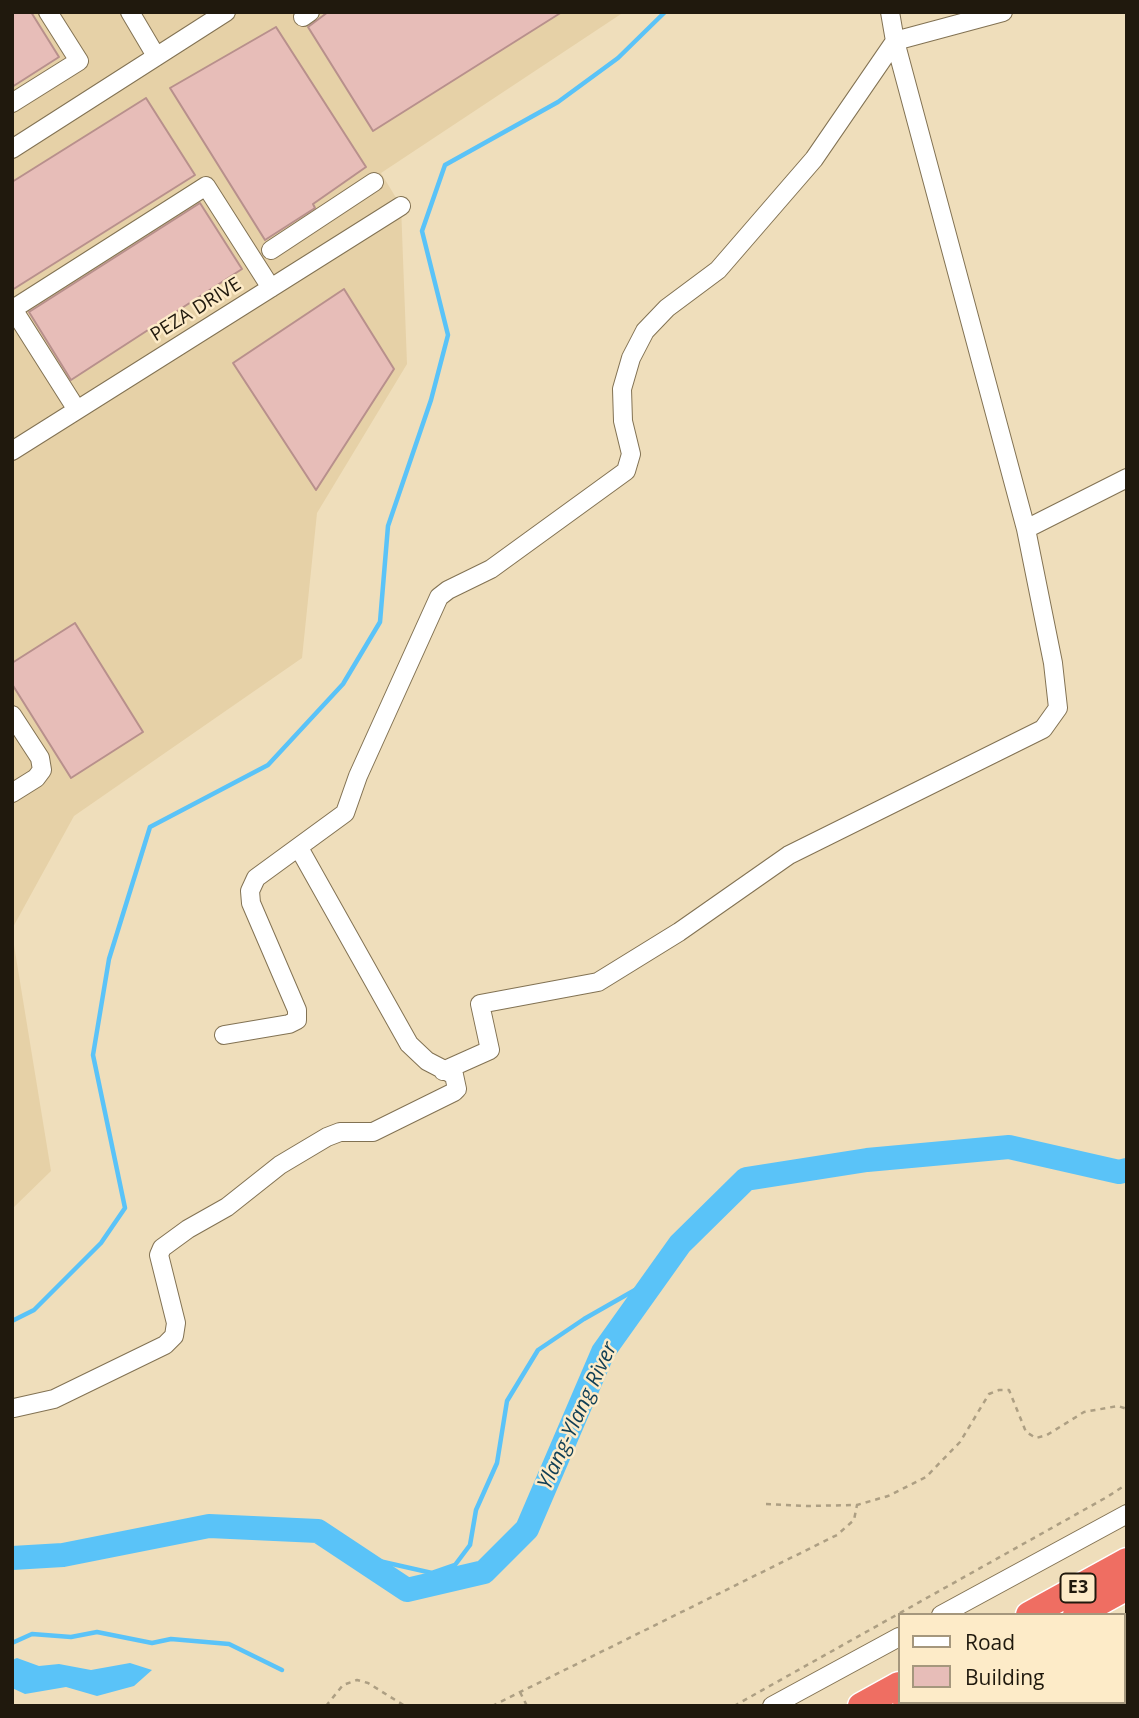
<!DOCTYPE html>
<style>
body{margin:0}
#map{position:relative;width:1139px;height:1718px;overflow:hidden;background:#efdebb;font-family:"Open Sans",sans-serif}
canvas{display:block}
.frame{position:absolute;inset:0;border:14px solid #20190d;pointer-events:none}
.legend{position:absolute;left:898px;top:1613px;width:228px;height:91px;box-sizing:border-box;background:#fdebc8;border:2px solid #a5977d;margin:0;padding:9px 12px;list-style:none;font-size:21px;color:#20190d}
.legend li{display:flex;align-items:center;gap:14px;height:35px}
.legend b{width:35px;border:2px solid #a5977d}
</style>
<div id="map">
<canvas width="1139" height="1718"></canvas>
<div class="frame"></div>
<ul class="legend">
<li><b style="height:9px;background:#fff"></b>Road</li>
<li><b style="height:19px;background:#e7bdb8"></b>Building</li>
</ul>
</div>
<script>
const c = document.querySelector('canvas').getContext('2d');
c.lineJoin = 'round';
function fill(path, color) { c.fillStyle = color; c.fill(path, 'evenodd'); }
const toPath = rows => new Path2D(rows.map(r => 'M' + r).join(''));
function trace(path, color, width, dash) { c.strokeStyle = color; c.lineWidth = width; c.lineCap = dash ? 'butt' : 'round'; c.setLineDash(dash || []); c.stroke(path); }
function write(font, color, halo, rows, align = 'center') {
  c.font = font + ' "Open Sans",sans-serif'; c.lineWidth = 5; c.setLineDash([]); c.textBaseline = 'middle'; c.strokeStyle = halo; c.fillStyle = color; for (const [text, x, y, turn = 0] of rows) {
    c.save(); c.translate(x, y); c.rotate((+turn || 0) * Math.PI / 180); c.textAlign = isNaN(turn) ? turn : align; if (halo) c.strokeText(text, 0, 0); c.fillText(text, 0, 0); c.restore();
  }
}
const built = toPath([
 [12,12,624,12,381,173,401,206,407,364,317,513,302,658,74,816,12,929],
 [12,933,51,1171,12,1209]
]);
const water = toPath([
 [17,1658,39,1666,59,1664,91,1670,130,1663,152,1670,134,1686,97,1696,66,1687,25,1694,12,1688,12,1660]
]);
const stream = toPath([
 [12,1321,34,1310,101,1243,125,1208,93,1055,109,959,150,827,268,765,343,684,380,622,388,526,431,400,448,335,422,231,445,165,558,102,618,58,665,12],
 [357,1556,432,1573,455,1565,470,1545,476,1510,497,1463,507,1401,538,1350,584,1319,656,1278],
 [12,1643,32,1634,71,1637,97,1632,152,1643,171,1639,229,1644,282,1670]
]);
const river = toPath([
 [12,1558,63,1555,209,1526,318,1531,407,1590,484,1572,527,1529,603,1352,680,1244,746,1179,867,1160,1009,1147,1119,1172,1127,1170]
]);
const building = toPath([
 [12,12,31,12,59,57,12,87,12,12],
 [328,12,562,12,373,131,308,27,328,12],
 [276,27,366,167,313,204,315,208,265,240,170,88,276,27],
 [146,98,195,175,12,290,12,182,146,98],
 [200,203,242,269,71,380,29,312,200,203],
 [344,289,394,369,316,490,233,363,344,289],
 [75,623,143,732,71,778,12,684,12,663,75,623]
]);
const path = toPath([
 [766,1504,807,1506,857,1505,888,1496,926,1477,960,1442,989,1394,999,1390,1009,1390,1026,1432,1036,1438,1047,1435,1084,1412,1118,1406,1127,1409],
 [520,1692,527,1706],
 [326,1706,343,1685,357,1680,368,1683,405,1706],
 [492,1706,837,1535,854,1520,857,1505],
 [734,1706,1107,1497,1127,1484]
]);
const minor = toPath([
 [130,12,156,56],
 [303,17,310,12],
 [12,103,79,61,48,12],
 [12,149,226,12],
 [271,250,374,182],
 [77,410,13,309,206,186,271,288],
 [12,451,401,206],
 [1026,529,1127,478],
 [12,715,40,758,42,770,36,778,12,793],
 [224,1035,289,1024,297,1020,297,1010,251,903,250,891,256,878,345,813,358,776,439,597,448,590,491,569,626,471,631,454,623,421,622,389,631,358,645,331,667,308,718,270,814,159,895,41,1003,12],
 [443,1071,490,1050,480,1004,598,982,679,932,789,855,1043,729,1058,708,1053,663,1026,529,895,41,890,12],
 [14,1408,54,1399,165,1345,174,1336,176,1323,159,1255,162,1248,188,1229,227,1207,280,1165,327,1137,340,1132,373,1132,454,1092,457,1089,454,1075,427,1061,409,1044,299,848],
 [941,1615,1127,1514],
 [772,1706,899,1637]
]);
const highway = toPath([
 [1029,1615,1127,1561],
 [1076,1615,1127,1587],
 [861,1706,899,1685],
 [906,1706,912,1702]
]);
const shields = [
 [1078,1588,35]
];
const shieldNames = [
 ["E3",1078,1588]
];
const streetNames = [
 ["PEZA DRIVE",196,310,-32]
];
const waterNames = [
 ["Ylang-Ylang River",578,1416,-65]
];
fill(built, '#e6d1a7');
fill(water, '#5ac3f8');
trace(stream, '#5ac3f8', 4.5);
trace(river, '#5ac3f8', 24);
fill(building, '#e7bdb8');
trace(building, '#b8908c', 2);
trace(minor, '#827253', 20);
trace(highway, '#fff', 29);
trace(path, '#ad9f83', 2.5, [5, 5]);
trace(minor, '#fff', 18);
trace(highway, '#ef6e62', 26);
for (const [x, y, w] of shields) { const box = new Path2D(); box.roundRect(x - w / 2, y - 14.5, w, 29, 5); c.fillStyle = '#fdebc8'; c.fill(box); trace(box, '#20190d', 2); }
write('bold 18px', '#20190d', null, shieldNames);
write('19px', '#20190d', '#fdebc8', streetNames);
write('italic 21px', '#113f55', '#fdebc8', waterNames);
</script>
